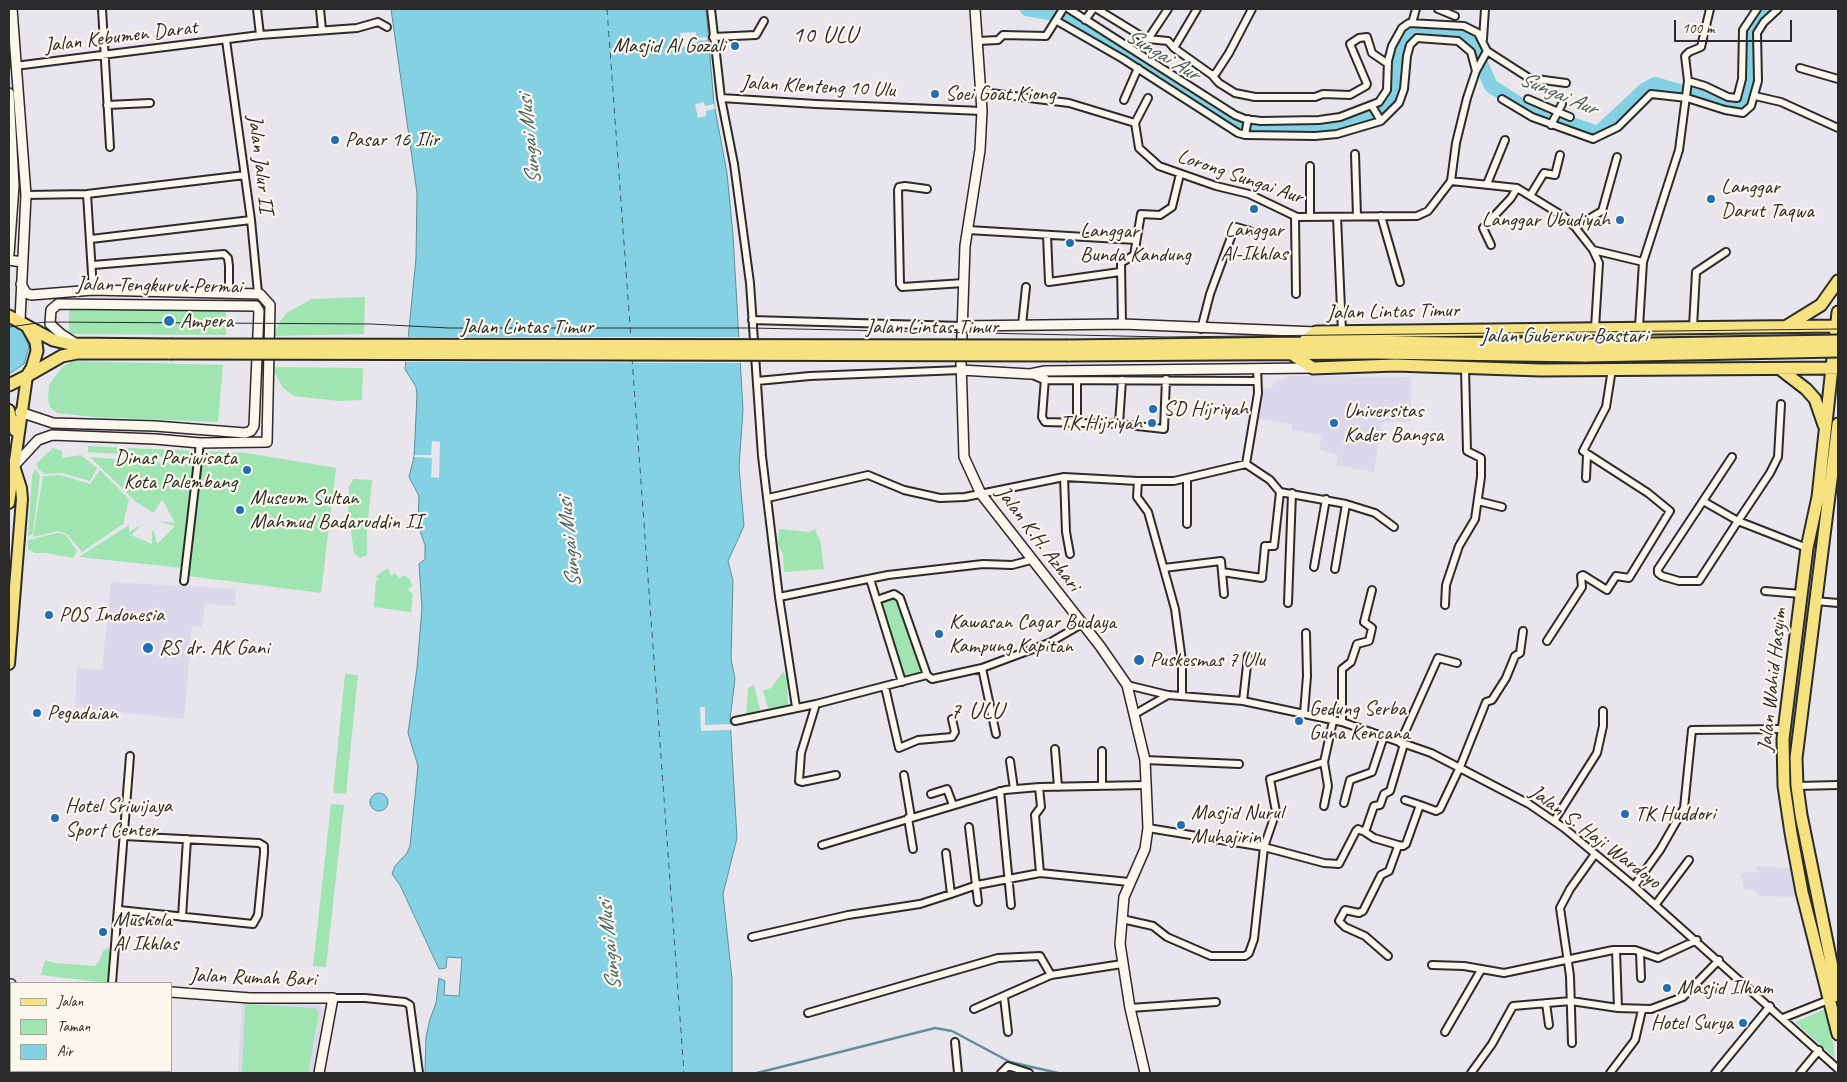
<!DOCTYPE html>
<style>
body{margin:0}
#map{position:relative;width:1847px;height:1082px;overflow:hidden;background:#e8e5ec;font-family:Caveat,sans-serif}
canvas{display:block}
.frame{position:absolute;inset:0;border:10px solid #2b2b2b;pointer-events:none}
.legend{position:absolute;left:10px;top:982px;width:162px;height:90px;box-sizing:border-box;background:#fbf7ec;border:1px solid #a8a59f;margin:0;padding:6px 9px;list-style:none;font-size:15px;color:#2b2b2b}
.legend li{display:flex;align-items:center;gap:10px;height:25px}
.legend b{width:25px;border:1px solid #a8a59f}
.scale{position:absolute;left:1674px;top:20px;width:118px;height:22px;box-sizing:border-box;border:2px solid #2b2b2b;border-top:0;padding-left:6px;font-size:15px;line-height:18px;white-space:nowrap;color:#2b2b2b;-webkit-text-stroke:4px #fbf7ec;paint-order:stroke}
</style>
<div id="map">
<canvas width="1847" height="1082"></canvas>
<div class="frame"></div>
<ul class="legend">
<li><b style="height:6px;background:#f6e281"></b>Jalan</li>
<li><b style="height:14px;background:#a0e5b1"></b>Taman</li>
<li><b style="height:14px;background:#83d1e2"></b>Air</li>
</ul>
<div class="scale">100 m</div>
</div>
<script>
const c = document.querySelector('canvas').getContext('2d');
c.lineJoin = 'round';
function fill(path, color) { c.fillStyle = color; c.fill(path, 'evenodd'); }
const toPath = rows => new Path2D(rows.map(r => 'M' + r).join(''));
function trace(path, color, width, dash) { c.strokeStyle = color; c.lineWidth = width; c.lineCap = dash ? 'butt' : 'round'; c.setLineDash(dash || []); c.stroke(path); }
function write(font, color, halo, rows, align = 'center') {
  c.font = font + ' Caveat,sans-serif'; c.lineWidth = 4.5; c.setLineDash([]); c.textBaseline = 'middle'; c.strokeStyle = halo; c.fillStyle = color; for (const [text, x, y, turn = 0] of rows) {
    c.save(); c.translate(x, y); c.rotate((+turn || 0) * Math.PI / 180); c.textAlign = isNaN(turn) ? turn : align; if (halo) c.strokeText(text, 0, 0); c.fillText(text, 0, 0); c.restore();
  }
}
const built = toPath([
 [1289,376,1411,377,1411,422,1382,422,1374,472,1336,465,1338,455,1319,450,1322,435,1292,430,1292,424,1259,419,1263,388,1270,389,1276,381],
 [111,582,236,589,235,606,205,604,202,627,192,626,184,719,75,707,77,668,102,670],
 [1757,866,1794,869,1799,897,1759,896,1754,890,1744,889,1741,874,1746,872,1756,873],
 [242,1000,319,1004,324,1009,313,1073,238,1073]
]);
const green = toPath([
 [365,297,364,334,274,336,278,324,288,312,312,299],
 [69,308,226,311,226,335,69,334],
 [73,361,223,365,218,422,93,417,57,413,50,407,48,399,49,385,62,367],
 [272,367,363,368,362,400,339,401,294,396,283,388],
 [88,446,195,451,194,459,88,452],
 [53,448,62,451,62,458,81,455,97,468,90,481,62,473,45,474,38,469,36,464],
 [202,451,247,453,336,468,321,593,188,576],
 [90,457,194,465,183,568,79,557,129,525,129,532,142,524,131,535,152,544,152,531,154,531,157,544,175,526,159,521,175,523,162,499,154,513,136,502],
 [35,469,40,476,33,533,28,537,32,476],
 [100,470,129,499,123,524,82,552,67,534,58,531,33,537,43,476,60,475,90,484],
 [354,479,372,480,367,529,367,555,360,558,354,553,348,511,349,486],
 [779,529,809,532,815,529,821,544,824,569,784,572,783,554,778,545],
 [57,533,66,535,77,551,73,558,45,553,35,553,28,549,28,540],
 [388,568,391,576,395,573,400,579,403,575,410,579,412,586,408,590,413,594,411,612,374,607,376,580,379,580,376,576],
 [897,598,923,671,905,677,881,603],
 [783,672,787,678,788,705,768,708,763,691,771,688],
 [345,674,358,675,346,794,333,793],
 [754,685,760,710,746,715,748,688],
 [331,804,344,805,326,967,313,966],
 [107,948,113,952,108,983,41,975,45,960,54,963,95,966,100,960,103,951],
 [245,1004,315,1008,319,1013,308,1073,242,1073],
 [1828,1008,1835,1058,1795,1022]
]);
const water = toPath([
 [391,9,706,9,714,104,727,173,733,235,743,410,739,467,744,526,728,561,733,581,731,659,735,679,730,719,737,838,723,894,732,979,732,1073,425,1073,426,1037,430,1019,436,1003,439,978,445,981,444,995,459,996,462,958,447,957,446,968,439,969,400,885,392,874,395,866,407,853,410,846,418,766,408,733,417,668,422,608,419,564,425,559,425,545,418,525,419,496,409,477,414,457,417,395,416,387,405,369,416,258,417,193,391,9],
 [9,322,23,331,29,347,24,364,9,374,9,322],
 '370 802a9 9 0 1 1 18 0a9 9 0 1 1-18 0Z'
]);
const pier = toPath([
 [696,32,696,38,707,37,707,40,696,41,696,46,681,47,680,33],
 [704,102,705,106,714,104,715,109,706,111,706,116,698,118,695,104],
 [405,337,742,337,743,363,402,362],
 [432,441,440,442,439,478,431,477,432,458,414,457,415,455,431,455],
 [700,707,705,707,705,725,731,724,731,730,701,731]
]);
const stream = toPath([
 [757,1073,935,1028,952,1031,1010,1062,1058,1073]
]);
const river = toPath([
 [1027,9,1054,14,1189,94,1243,129,1262,131,1347,126,1384,110,1392,98,1396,77,1396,62,1402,43,1412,34,1452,34,1464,38,1473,45,1491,86,1524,107,1598,133,1644,90,1655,84,1732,106,1740,103,1750,83,1748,37,1769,9]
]);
const ferry = toPath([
 [607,9,631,339],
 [632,358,684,1073]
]);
const street = toPath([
 [102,9,110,147],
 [257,9,260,35],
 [320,9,322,30],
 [711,9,721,98],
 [1097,9,1146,39,1148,39,1168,9],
 [1438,9,1455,16],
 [1085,20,1093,9],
 [1057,21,1123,59,1238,133,1245,135,1315,136,1337,134,1381,121,1399,103,1404,89,1407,56,1410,45,1417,38,1458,41,1471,52,1476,71],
 [1412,23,1416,9],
 [713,37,756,35,764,21],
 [1148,39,1168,41,1174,48,1212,75,1216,73,1229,53,1252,9],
 [1483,39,1485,9],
 [226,40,251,220,258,293],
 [978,41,998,40,1003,35,1046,36,1063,9],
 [1174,48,1197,9],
 [1487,51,1529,78,1566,83],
 [15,66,260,35,357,28,378,22,387,27],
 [1800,68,1838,79],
 [1212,75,1219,83,1235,93,1255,97,1315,97,1323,94,1350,95,1366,86,1367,84,1350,44,1359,38,1367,37,1372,53,1388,64],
 [1688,81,1705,86,1728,97,1737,98,1742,79,1743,30,1757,9],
 [982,92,1069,103,1135,123,1139,148,1159,166,1216,186,1249,194,1297,217,1417,216,1428,211,1451,181,1456,143,1467,98,1476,71,1487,51,1478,33,1464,26,1409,23,1402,28,1392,46,1388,61,1387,90,1379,102,1340,117,1319,120,1261,121,1245,119,1235,115,1069,9],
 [1755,96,1781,102,1838,128],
 [1502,99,1532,117,1593,139,1618,127,1651,94,1687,98,1725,110,1743,113,1751,106,1758,81,1757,33,1764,22,1778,9],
 [1528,99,1570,117],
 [1124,100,1138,68],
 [107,105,150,103],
 [1372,106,1381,121],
 [1135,123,1148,98],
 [1551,125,1562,104],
 [1245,135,1248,119],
 [1355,154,1357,216],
 [1310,166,1310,217],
 [1451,181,1517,188,1563,216,1575,227,1593,250,1599,263,1595,328],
 [1487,184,1505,140],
 [927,189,905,186,899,187,898,190,900,284,902,287,964,283],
 [87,194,93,290],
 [26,195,87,194,245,175],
 [1530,196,1544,173,1555,175,1560,155],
 [1295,216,1296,294],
 [1381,216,1400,282],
 [1337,217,1342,332],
 [1575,227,1602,211,1617,157],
 [968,230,1136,240],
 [1047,235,1049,282,1120,272],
 [91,239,251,220],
 [1491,245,1483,228,1511,198,1517,188],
 [1593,250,1643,262],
 [93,265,224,254,228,258,229,266,229,293],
 [752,320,961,326],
 [1122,324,1121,263,1134,255,1141,214,1160,215,1172,207,1180,174],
 [1022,325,1026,287],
 [1639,327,1643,262,1679,150,1688,81,1685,56,1689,52,1701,47,1710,9],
 [1693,327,1696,272,1726,252],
 [1201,329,1210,294,1234,229,1236,227,1250,231],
 [1030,374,1044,380,1257,381],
 [1045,378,1042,417,1045,422,1119,424,1122,380],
 [757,381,810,376,961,370],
 [1077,423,1077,381],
 [1119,424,1164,429,1166,379],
 [1732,457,1703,501,1738,521,1770,473,1778,457,1781,404],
 [1246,464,1258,393,1257,368],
 [1064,477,1066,532,1070,554],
 [1187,478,1187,524],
 [1586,478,1587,455],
 [1280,492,1346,504,1335,569],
 [768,498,868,475,904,490,940,498,965,497,1064,477,1138,481],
 [1478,501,1502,507],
 [1703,501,1658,569,1658,573,1662,576,1679,581,1699,581,1738,521,1807,548],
 [1346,504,1375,513,1394,527],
 [1314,567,1326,499],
 [1164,568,1221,561,1224,594],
 [870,579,902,682],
 [184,581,200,443],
 [1765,591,1801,594],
 [779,597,888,575,983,564,1012,565,1031,560],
 [877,600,894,594,900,598,927,675,932,679,982,668,1049,643,1082,624],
 [1815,601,1838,603],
 [1288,603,1292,493],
 [1445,605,1446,585,1459,546,1475,519,1481,477,1481,458,1467,451,1465,368],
 [1547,641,1582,587,1581,576,1583,575,1607,590,1616,576,1629,578,1670,511,1648,493,1583,451,1606,407,1612,369],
 [982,668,996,734],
 [1127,685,1168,695,1243,701,1342,722,1431,753,1529,804,1564,828,1634,886,1838,1069],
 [885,687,899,748,918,740,952,737,955,732,952,719],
 [1182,696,1182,661,1175,609,1148,512,1137,497,1138,481,1174,481,1246,464,1270,480,1280,492,1274,546,1265,546,1262,578,1222,572],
 [1243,701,1248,656],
 [816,704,801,753,799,781,802,782,836,775],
 [796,707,779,597,762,456,750,283,734,164,721,98,816,104,982,111],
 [1304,713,1307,676,1306,633],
 [1135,714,1168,695],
 [735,721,816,704,927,675],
 [1342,722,1342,669,1351,662,1357,644,1369,641,1372,628,1364,622,1372,590],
 [1400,743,1438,658,1457,663],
 [1055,749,1058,787],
 [1102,751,1102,785],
 [1145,760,1239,764],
 [1010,761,1014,789],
 [904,775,911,817],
 [1797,786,1838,785],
 [1039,787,1041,807,1035,815,1040,873],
 [1000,791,1011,905],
 [931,794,947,789,953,805],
 [1405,800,1420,805],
 [1344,803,1350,780,1372,772,1384,736],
 [1324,806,1328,786,1324,762],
 [908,818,913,849],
 [1554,821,1597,753,1603,726,1603,711],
 [969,827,978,902],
 [1148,828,1264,847,1324,863,1339,864,1356,831,1358,829,1365,832,1374,806,1380,805,1384,794,1390,791,1404,744],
 [1365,832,1374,838,1398,845,1397,849,1389,871,1381,875,1363,911,1359,913,1345,910,1339,921,1345,927,1365,936,1388,956],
 [822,845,1005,790,1039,787,1147,785],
 [1398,845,1403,846,1406,844,1420,805,1436,811,1440,809,1460,767,1486,702,1492,700,1506,678,1515,656,1520,653,1523,631],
 [946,853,951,894,977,885,1040,873,1129,882],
 [1634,886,1660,850,1684,808,1692,730,1784,729],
 [1656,904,1689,860],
 [119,910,253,924,258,915,264,853,264,846,259,843,124,836],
 [182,917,187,839],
 [1122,919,1153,926,1167,937,1211,956,1245,956,1249,953,1254,939,1264,847,1276,812,1270,779,1324,762,1333,721],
 [752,937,848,915,920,904,951,894],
 [1616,950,1618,1008],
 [1640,952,1641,978],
 [1432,965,1464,966,1504,973,1613,950,1635,950,1658,958,1697,940],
 [112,983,130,756],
 [1004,997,1008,1032],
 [333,998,365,998,405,1002,410,1005,419,1073],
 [1546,1003,1549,1025],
 [1130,1008,1216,1002],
 [974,1009,1051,975,1122,964],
 [808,1013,998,958,1040,956,1051,975],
 [1783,1018,1831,999],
 [1445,1032,1481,970],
 [955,1042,958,1073],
 [1572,1043,1570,976,1560,908,1570,889,1595,854],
 [1001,1073,1008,1066,1029,1073],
 [1471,1073,1492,1044,1513,1006,1571,1001,1618,1008,1651,1009,1683,997,1719,960],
 [1610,1073,1635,1040,1642,1010],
 [1715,1073,1770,1006],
 [1800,1073,1819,1050]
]);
const secondary = toPath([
 [12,9,26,195,20,320],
 [975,9,982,111,980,150,965,246,961,362,964,457,981,494,1100,646,1127,685,1145,760,1148,828,1145,849,1124,897,1120,944,1130,1008,1145,1073],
 [9,93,14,186,9,254],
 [9,260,22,262],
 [961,326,1122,324,1316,332],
 [961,370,1030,374,1045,371,1313,368],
 [20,412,53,423,155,426,245,433,251,431,254,426,259,311,256,306,58,304,51,310,50,324,61,334,75,343],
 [14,466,38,440,52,435,155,439,200,443,267,442,270,305,260,294,93,290,31,295,26,293,21,284],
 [9,984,11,984],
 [171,992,250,998,333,998,319,1073]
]);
const primary = toPath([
 [9,410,15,431],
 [9,503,27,376],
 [9,664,22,499,21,488,14,466]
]);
const highway = toPath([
 [1838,312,1818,497,1807,548,1783,739,1784,786,1791,833,1802,892,1838,1034],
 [9,316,27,326,36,342,37,351,32,368,27,376,9,385],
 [27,326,53,340,70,344,170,345],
 [1787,326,1821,305,1838,281],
 [1302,343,1316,332,1838,326],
 [1068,346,1378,342,1587,345],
 [1290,353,1313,368,1395,365,1541,370,1838,368],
 [1068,355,1374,353,1586,356],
 [1780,369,1806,389,1815,399,1824,425],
 [27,376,62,356,77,353,170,353],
 [1838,424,1796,758,1797,786,1801,815,1838,996]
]);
const tram = toPath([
 [9,327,45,322,371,324,449,328,751,328,1166,337,1838,329]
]);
const highwayBridge = toPath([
 [170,345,1068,346],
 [1587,345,1838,341],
 [170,353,1068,355],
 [1586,356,1838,351]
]);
const markers = [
 [735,46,5,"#1f6fb2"],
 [935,94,5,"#1f6fb2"],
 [335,140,5,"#1f6fb2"],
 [1711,199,5,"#1f6fb2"],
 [1254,209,5,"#1f6fb2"],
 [1620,220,5,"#1f6fb2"],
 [1070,243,5,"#1f6fb2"],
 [169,321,6,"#1f6fb2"],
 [1153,409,5,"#1f6fb2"],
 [1152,423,5,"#1f6fb2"],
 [1334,423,5,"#1f6fb2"],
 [247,470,5,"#1f6fb2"],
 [240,510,5,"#1f6fb2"],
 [49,615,5,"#1f6fb2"],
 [939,634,5,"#1f6fb2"],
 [148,648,6,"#1f6fb2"],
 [1139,660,6,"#1f6fb2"],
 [37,713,5,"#1f6fb2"],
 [1299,721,5,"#1f6fb2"],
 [1625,814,5,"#1f6fb2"],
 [55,818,5,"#1f6fb2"],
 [1181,825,5,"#1f6fb2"],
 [103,932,5,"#1f6fb2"],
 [1667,988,5,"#1f6fb2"],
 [1743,1023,5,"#1f6fb2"]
];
const streetNames = [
 ["Jalan Kebumen Darat",121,37,-7],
 ["Jalan Klenteng 10 Ulu",818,87,3],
 ["Jalan Jalur II",260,164,83],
 ["Lorong Sungai Aur",1240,177,19],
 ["Jalan Tengkuruk Permai",159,286,1],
 ["Jalan Lintas Timur",1393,312,-1],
 ["Jalan Lintas Timur",527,327],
 ["Jalan Lintas Timur",932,327],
 ["Jalan Gubernur Bastari",1564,336],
 ["Jalan K.H. Azhari",1038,539,53],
 ["Jalan Wahid Hasyim",1773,680,-84],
 ["Jalan S. Haji Wardoyo",1595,837,37],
 ["Jalan Rumah Bari",253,978,2]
];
const poiNames = [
 ["Masjid Al Gozali",725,46,"right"],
 ["Soei Goat Kiong",945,94],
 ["Pasar 16 Ilir",345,140],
 ["Langgar",1721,187],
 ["Darut Taqwa",1721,211],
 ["Langgar Ubudiyah",1610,220,"right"],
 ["Langgar",1254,230,"center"],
 ["Al-Ikhlas",1254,254,"center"],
 ["Langgar",1080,231],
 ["Bunda Kandung",1080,255],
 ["Ampera",180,321],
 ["SD Hijriyah",1163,409],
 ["Universitas",1344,411],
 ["Kader Bangsa",1344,435],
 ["TK Hijriyah",1142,423,"right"],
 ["Dinas Pariwisata",237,458,"right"],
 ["Kota Palembang",237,482,"right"],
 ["Museum Sultan",250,498],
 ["Mahmud Badaruddin II",250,522],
 ["POS Indonesia",59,615],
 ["Kawasan Cagar Budaya",949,622],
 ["Kampung Kapitan",949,646],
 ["RS dr. AK Gani",159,648],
 ["Puskesmas 7 Ulu",1150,660],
 ["Gedung Serba",1309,709],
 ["Guna Kencana",1309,733],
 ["Pegadaian",47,713],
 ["Hotel Sriwijaya",65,806],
 ["Sport Center",65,830],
 ["Masjid Nurul",1191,813],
 ["Muhajirin",1191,837],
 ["TK Huddori",1635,814],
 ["Mushola",113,920],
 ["Al Ikhlas",113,944],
 ["Masjid Ilham",1677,988],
 ["Hotel Surya",1733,1023,"right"]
];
const waterNames = [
 ["Sungai Aur",1162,55,31],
 ["Sungai Aur",1558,94,23],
 ["Sungai Musi",530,140,-96],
 ["Sungai Musi",570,543,-96],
 ["Sungai Musi",610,946,-96]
];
const quarterNames = [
 ["10 ULU",825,36],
 ["7 ULU",977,712]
];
fill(built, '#dbd8ec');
fill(green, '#a0e5b1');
fill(water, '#83d1e2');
trace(water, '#608f99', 1);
fill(pier, '#e8e5ec');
trace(stream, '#608f99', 2.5);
trace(river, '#83d1e2', 14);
trace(ferry, '#455d62', 1, [6, 5]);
trace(street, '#2b2b2b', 10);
trace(secondary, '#2b2b2b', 12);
trace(primary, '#2b2b2b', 14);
trace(highway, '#2b2b2b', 15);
trace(street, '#fbf7ec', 6);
trace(secondary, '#fbf7ec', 9);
trace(primary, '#f6e281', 10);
trace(highway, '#f6e281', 11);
trace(tram, '#2b2b2b', 1);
trace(highwayBridge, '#2b2b2b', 15, []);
trace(highwayBridge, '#f6e281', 11);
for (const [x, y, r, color] of markers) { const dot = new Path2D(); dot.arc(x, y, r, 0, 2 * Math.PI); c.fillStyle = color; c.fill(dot); trace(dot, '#fbf7ec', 2); }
write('21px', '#2b2b2b', '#fbf7ec', streetNames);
write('21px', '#2b2b2b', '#fbf7ec', poiNames, 'left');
write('italic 22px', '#455d62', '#fbf7ec', waterNames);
c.letterSpacing = '1px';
write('24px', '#2b2b2b', '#fbf7ec', quarterNames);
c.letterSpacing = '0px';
</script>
